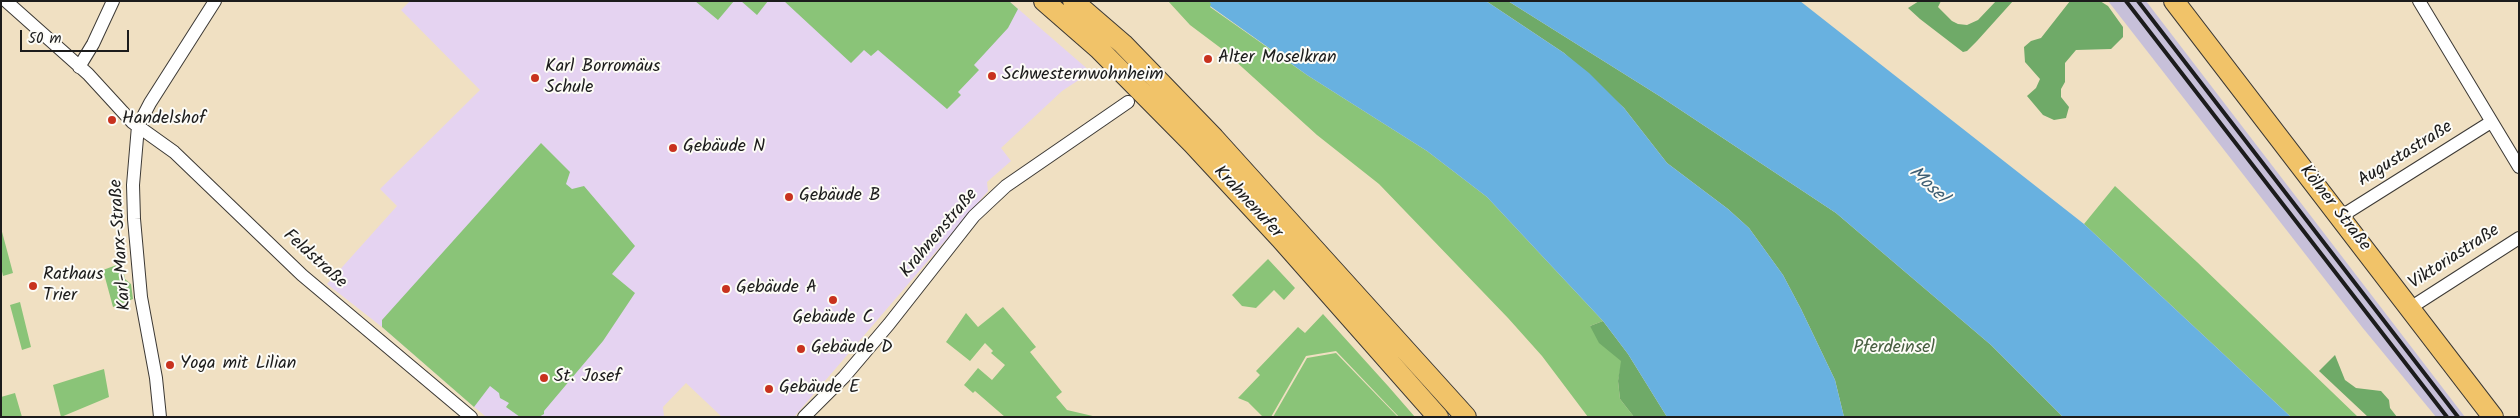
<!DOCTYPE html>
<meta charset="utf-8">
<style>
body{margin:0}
#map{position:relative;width:2520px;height:418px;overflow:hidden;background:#f0e0c2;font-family:Kalam,sans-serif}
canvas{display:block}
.frame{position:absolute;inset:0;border:2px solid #1c1c1c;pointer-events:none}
.scale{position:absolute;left:20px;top:30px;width:109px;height:22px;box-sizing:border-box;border:2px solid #1c1c1c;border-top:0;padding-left:6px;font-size:15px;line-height:18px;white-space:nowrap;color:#1c1c1c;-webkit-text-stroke:4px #fdfcf7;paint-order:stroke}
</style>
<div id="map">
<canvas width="2520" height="418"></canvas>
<div class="frame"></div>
<div class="scale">50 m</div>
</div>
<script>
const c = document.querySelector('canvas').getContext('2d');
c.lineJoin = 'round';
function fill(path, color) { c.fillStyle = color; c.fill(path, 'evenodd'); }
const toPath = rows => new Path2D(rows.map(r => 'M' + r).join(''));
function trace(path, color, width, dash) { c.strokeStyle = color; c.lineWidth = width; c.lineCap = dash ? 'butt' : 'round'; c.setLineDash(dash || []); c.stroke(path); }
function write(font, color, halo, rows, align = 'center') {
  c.font = font + ' Kalam,sans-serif'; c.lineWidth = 4; c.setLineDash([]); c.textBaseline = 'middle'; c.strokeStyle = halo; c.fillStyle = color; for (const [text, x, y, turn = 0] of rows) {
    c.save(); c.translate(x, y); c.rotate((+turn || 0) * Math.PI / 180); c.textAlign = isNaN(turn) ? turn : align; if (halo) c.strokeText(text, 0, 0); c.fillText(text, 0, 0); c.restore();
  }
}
const built = toPath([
 [410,1,1009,1,1091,72,1062,91,1001,148,1011,161,987,182,988,191,794,417,722,417,686,383,663,407,664,417,486,417,382,327,327,284,397,206,380,189,480,90,401,10]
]);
const industrial = toPath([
 [2108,1,2146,1,2465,417,2436,417,2362,327]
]);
const green = toPath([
 [695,1,734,1,718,20],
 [741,1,768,1,757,15],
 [784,1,1009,1,1018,9,1008,28,974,65,979,70,958,92,961,95,947,109,878,50,871,56,864,50,851,63],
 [1168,1,1209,1,1212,4,1210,7,1307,75,1427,151,1487,197,1603,321,1590,326,1622,361,1618,381,1620,399,1634,417,1588,417,1542,356,1508,318,1379,184,1317,135,1222,49,1190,25],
 [541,143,570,172,566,184,572,189,584,186,635,246,612,274,635,293,603,341,544,411,544,414,539,417,520,417,506,407,509,403,500,398,499,393,490,386,474,407,382,327,382,320],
 [2115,186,2197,262,2358,417,2291,417,2084,224],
 [1,228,13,273,3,276,1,267],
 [1268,259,1295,288,1284,300,1274,290,1256,308,1242,306,1232,295],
 [122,263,125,279,131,284,133,299,113,307,103,270],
 [20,302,31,347,22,350,10,305],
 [1003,307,1036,347,1030,352,1062,392,1056,397,1067,410,1097,417,1005,417,975,391,973,393,964,385,978,368,992,380,1005,365,991,353,993,351,985,343,970,361,946,342,966,313,978,327],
 [1323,314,1388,386,1415,417,1399,417,1336,351,1306,356,1271,417,1263,417,1248,402,1238,398,1260,375,1256,371,1298,327,1305,333],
 [1336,353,1398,417,1273,417,1307,358],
 [104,369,109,397,61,417,53,385],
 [15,393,22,417,1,417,1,397]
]);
const forest = toPath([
 [1486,1,1508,1,1661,97,1836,213,1991,345,2063,417,1844,417,1835,380,1801,309,1783,275,1749,228,1728,209,1667,163,1624,108,1564,53],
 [1919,1,1941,1,1938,7,1952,21,1958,24,1967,25,1978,20,1996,1,2013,1,1977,41,1967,51,1963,52,1920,19,1908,8],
 [2070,1,2100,1,2108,6,2123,27,2123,37,2111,49,2076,50,2065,63,2065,82,2061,89,2061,97,2069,107,2066,118,2054,120,2043,115,2027,96,2036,88,2040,79,2025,62,2024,47,2031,41,2041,38],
 [1603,321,1628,354,1667,417,1634,417,1620,399,1618,381,1621,361,1599,343,1590,326],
 [2335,355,2345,380,2356,388,2381,391,2389,400,2390,408,2397,417,2368,417,2319,371]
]);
const water = toPath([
 [1209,1,1486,1,1564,53,1589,73,1624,108,1667,163,1728,209,1749,228,1783,275,1801,309,1835,380,1844,417,1667,417,1628,354,1603,321,1487,197,1427,151,1307,75,1210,6,1211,4],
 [1508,1,1800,1,2084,224,2291,417,2063,417,1991,345,1836,213,1661,97]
]);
const street = toPath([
 [6,1,88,74,132,122,174,152,302,275,471,417],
 [2419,1,2519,167],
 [79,67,93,44,113,1],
 [2340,217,2491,122],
 [2410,308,2519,238],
 [160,417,156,378,141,297,134,219,133,185,138,126,150,103,215,1],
 [804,417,844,377,889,324,974,216,1006,186,1128,102]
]);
const primary = toPath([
 [1044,1,1099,49,1193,144,1280,238,1438,417],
 [1073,1,1123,44,1214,138,1466,417],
 [2174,1,2493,417]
]);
const rail = toPath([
 [2126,1,2447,417],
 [2138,1,2458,417]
]);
const markers = [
 [1208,59,5,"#c8321e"],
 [992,76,5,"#c8321e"],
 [535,78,5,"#c8321e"],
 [112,120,5,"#c8321e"],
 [673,148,5,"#c8321e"],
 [789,197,5,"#c8321e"],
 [33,286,5,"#c8321e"],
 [726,289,5,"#c8321e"],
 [833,300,5,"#c8321e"],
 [801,349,5,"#c8321e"],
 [170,365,5,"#c8321e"],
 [544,378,5,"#c8321e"],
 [769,389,5,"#c8321e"]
];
const poiNames = [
 ["Alter Moselkran",1218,59],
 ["Karl Borromäus",545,68],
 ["Schule",545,89],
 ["Schwesternwohnheim",1002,76],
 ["Handelshof",122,120],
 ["Gebäude N",683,148],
 ["Gebäude B",799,197],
 ["Rathaus",43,276],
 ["Trier",43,297],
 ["Gebäude A",736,289],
 ["Gebäude C",833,319,"center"],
 ["Gebäude D",811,349],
 ["Yoga mit Lilian",180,365],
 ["St. Josef",554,378],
 ["Gebäude E",779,389]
];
const streetNames = [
 ["Augustastraße",2406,155,-32],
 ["Krahnenufer",1247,203,47],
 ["Kölner Straße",2334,209,52],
 ["Krahnenstraße",940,234,-50],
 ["Karl-Marx-Straße",122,245,-94],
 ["Viktoriastraße",2455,258,-33],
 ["Feldstraße",314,260,42]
];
const parkNames = [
 ["Pferdeinsel",1894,349]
];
const waterNames = [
 ["Mosel",1927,186,43]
];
fill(built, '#e5d3f1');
fill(industrial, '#c7c0d9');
fill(green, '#8ac478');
fill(forest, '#6faa68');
fill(water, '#68b1e0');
trace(street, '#3c3935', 14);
trace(primary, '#3c3935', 22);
trace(street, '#fff', 12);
trace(primary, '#f1c369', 20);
trace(rail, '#1c1c1c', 4);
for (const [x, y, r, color] of markers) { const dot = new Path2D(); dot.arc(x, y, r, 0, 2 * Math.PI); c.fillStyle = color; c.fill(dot); trace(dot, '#fdfcf7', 2); }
write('18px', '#1c1c1c', '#fdfcf7', poiNames, 'left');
write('18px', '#1c1c1c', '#fdfcf7', streetNames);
write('18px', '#485f41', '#fdfcf7', parkNames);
write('italic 19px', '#3e5f74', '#fdfcf7', waterNames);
</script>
